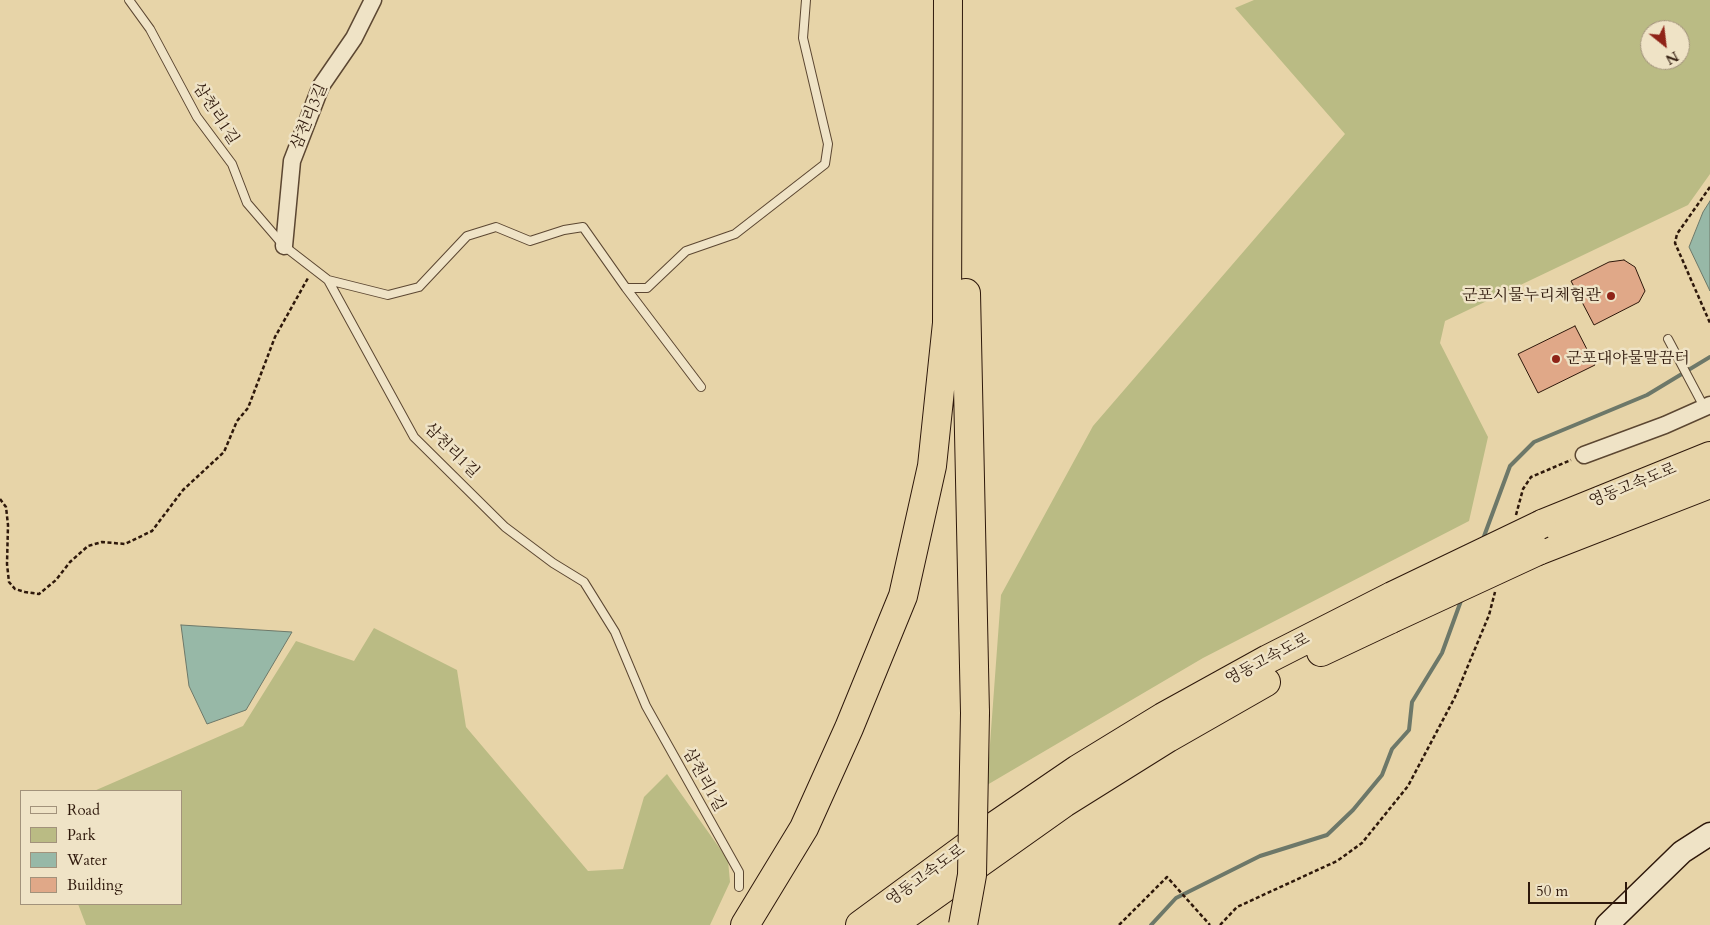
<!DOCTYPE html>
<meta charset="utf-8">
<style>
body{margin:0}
#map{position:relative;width:1710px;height:925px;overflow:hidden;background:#e7d4a8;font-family:Cardo,serif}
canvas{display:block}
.legend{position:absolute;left:20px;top:790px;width:162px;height:115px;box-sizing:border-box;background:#efe3c6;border:1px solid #a2927b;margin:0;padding:6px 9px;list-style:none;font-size:15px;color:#2e180b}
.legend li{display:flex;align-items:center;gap:10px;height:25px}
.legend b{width:25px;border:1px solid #a2927b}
.north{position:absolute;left:1640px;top:20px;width:50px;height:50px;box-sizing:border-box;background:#efe3c6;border:1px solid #a2927b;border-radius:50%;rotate:151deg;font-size:14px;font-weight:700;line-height:20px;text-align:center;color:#2e180b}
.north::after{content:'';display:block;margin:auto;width:18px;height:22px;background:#8f2418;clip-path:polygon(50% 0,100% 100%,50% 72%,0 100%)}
.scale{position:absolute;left:1528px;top:882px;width:99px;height:22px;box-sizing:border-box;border:2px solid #2e180b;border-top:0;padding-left:6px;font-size:15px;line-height:18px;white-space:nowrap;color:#2e180b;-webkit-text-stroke:4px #efe3c6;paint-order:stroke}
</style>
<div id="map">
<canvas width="1710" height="925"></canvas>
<ul class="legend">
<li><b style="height:6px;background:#efe3c6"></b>Road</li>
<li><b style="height:14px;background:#babb84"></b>Park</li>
<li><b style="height:14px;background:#97b8a7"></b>Water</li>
<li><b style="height:14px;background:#e0a888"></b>Building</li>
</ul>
<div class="north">N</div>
<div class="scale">50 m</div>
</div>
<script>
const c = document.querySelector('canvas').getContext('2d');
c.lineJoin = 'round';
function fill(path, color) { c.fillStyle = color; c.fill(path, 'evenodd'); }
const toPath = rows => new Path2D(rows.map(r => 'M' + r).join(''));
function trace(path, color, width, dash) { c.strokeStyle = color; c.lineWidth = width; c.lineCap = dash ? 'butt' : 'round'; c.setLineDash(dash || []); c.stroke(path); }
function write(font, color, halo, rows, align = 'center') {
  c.font = font + ' Cardo,"Noto Serif KR",serif'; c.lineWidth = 5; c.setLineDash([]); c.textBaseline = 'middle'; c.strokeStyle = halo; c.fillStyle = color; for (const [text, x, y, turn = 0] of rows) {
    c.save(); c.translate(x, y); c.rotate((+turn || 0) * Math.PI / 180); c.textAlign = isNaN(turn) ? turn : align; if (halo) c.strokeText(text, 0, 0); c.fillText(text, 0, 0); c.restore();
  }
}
const green = toPath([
 [1254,0,1710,0,1710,174,1688,205,1445,321,1440,343,1488,437,1469,521,1203,658,987,785,1001,595,1093,426,1345,134,1235,8],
 [1650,30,1680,30,1680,60,1650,60],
 [374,628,457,670,466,727,588,871,623,869,644,797,667,774,728,860,730,882,710,925,86,925,78,904,181,904,181,791,94,791,243,726,296,641,354,661]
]);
const water = toPath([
 [1710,201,1710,291,1689,247,1703,212,1710,201],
 [181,625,292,632,246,710,207,724,189,686,181,625]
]);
const stream = toPath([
 [1483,539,1510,466,1534,442,1647,395,1710,357],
 [1151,925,1176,898,1260,856,1327,835,1353,810,1382,775,1392,749,1409,730,1412,702,1442,653,1462,598]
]);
const building = toPath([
 [1624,260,1635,267,1645,291,1639,302,1594,325,1571,281,1609,262,1624,260],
 [1575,326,1595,365,1538,393,1518,354,1575,326]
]);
const path = toPath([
 [1710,187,1677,234,1675,243,1710,323],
 [0,499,6,507,8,525,7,564,9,582,15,589,25,592,39,594,56,580,70,562,88,546,102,542,125,544,152,531,183,490,224,452,237,421,248,408,275,337,308,278],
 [1516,515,1523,489,1531,477,1571,460],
 [1119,925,1167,877,1210,925],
 [1220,925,1237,907,1337,861,1362,843,1408,786,1455,697,1489,615,1495,592]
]);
const lane = toPath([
 [129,0,150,29,197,117,232,164,247,203,284,246,328,280,414,437,505,527,553,563,584,582,615,632,646,706,739,872,739,887],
 [328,280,388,295,419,287,467,236,496,227,530,241,564,230,583,227,626,288,647,288,686,251,735,234,825,164,828,144,803,38,806,0],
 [626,288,701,387],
 [1668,339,1704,407]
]);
const street = toPath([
 [284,246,292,161,321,86,354,38,373,0],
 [1584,455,1665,425,1710,405]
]);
const secondary = toPath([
 [1607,925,1682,852,1710,834]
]);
const highway = toPath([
 [966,293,975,713],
 [1542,524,1710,456],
 [1538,551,1710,484],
 [1321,652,1391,619],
 [745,925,804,828,849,728,903,596,932,466,947,323,948,0],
 [860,925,996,825,1078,769,1163,717,1268,659,1392,596],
 [892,925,1064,803,1168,738,1266,682]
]);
const highwayBridge = toPath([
 [1392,596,1542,524],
 [1391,619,1538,551],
 [963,925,972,875,975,713]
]);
const markers = [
 [1611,296,5,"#8f2418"],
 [1556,359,5,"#8f2418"]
];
const streetNames = [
 ["삼천리1길",215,114,57],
 ["삼천리3길",310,117,-67],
 ["삼천리1길",451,451,45],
 ["영동고속도로",1633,486,-22],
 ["영동고속도로",1268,660,-28],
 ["삼천리1길",703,780,61],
 ["영동고속도로",926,876,-36]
];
const poiNames = [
 ["군포시물누리체험관",1601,296],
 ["군포대야물말끔터",1566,359,"left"]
];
fill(green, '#babb84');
fill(water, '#97b8a7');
trace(water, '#6d7869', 1);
trace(stream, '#6d7869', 4);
fill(building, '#e0a888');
trace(building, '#2e180b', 1);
trace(lane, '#5c4732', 10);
trace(street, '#5c4732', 19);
trace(secondary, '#2e180b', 25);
trace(highway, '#2e180b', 30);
trace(path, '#2e180b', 2.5, [4, 2.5]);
trace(lane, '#efe3c6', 8);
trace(street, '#efe3c6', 16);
trace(secondary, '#efe3c6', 22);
trace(highway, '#e7d4a8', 28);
trace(highwayBridge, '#2e180b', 30, []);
trace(highwayBridge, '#e7d4a8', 28);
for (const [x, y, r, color] of markers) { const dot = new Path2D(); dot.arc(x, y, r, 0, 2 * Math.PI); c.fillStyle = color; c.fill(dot); trace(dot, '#efe3c6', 2); }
write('16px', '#2e180b', '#efe3c6', streetNames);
write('16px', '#2e180b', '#efe3c6', poiNames, 'right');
</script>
